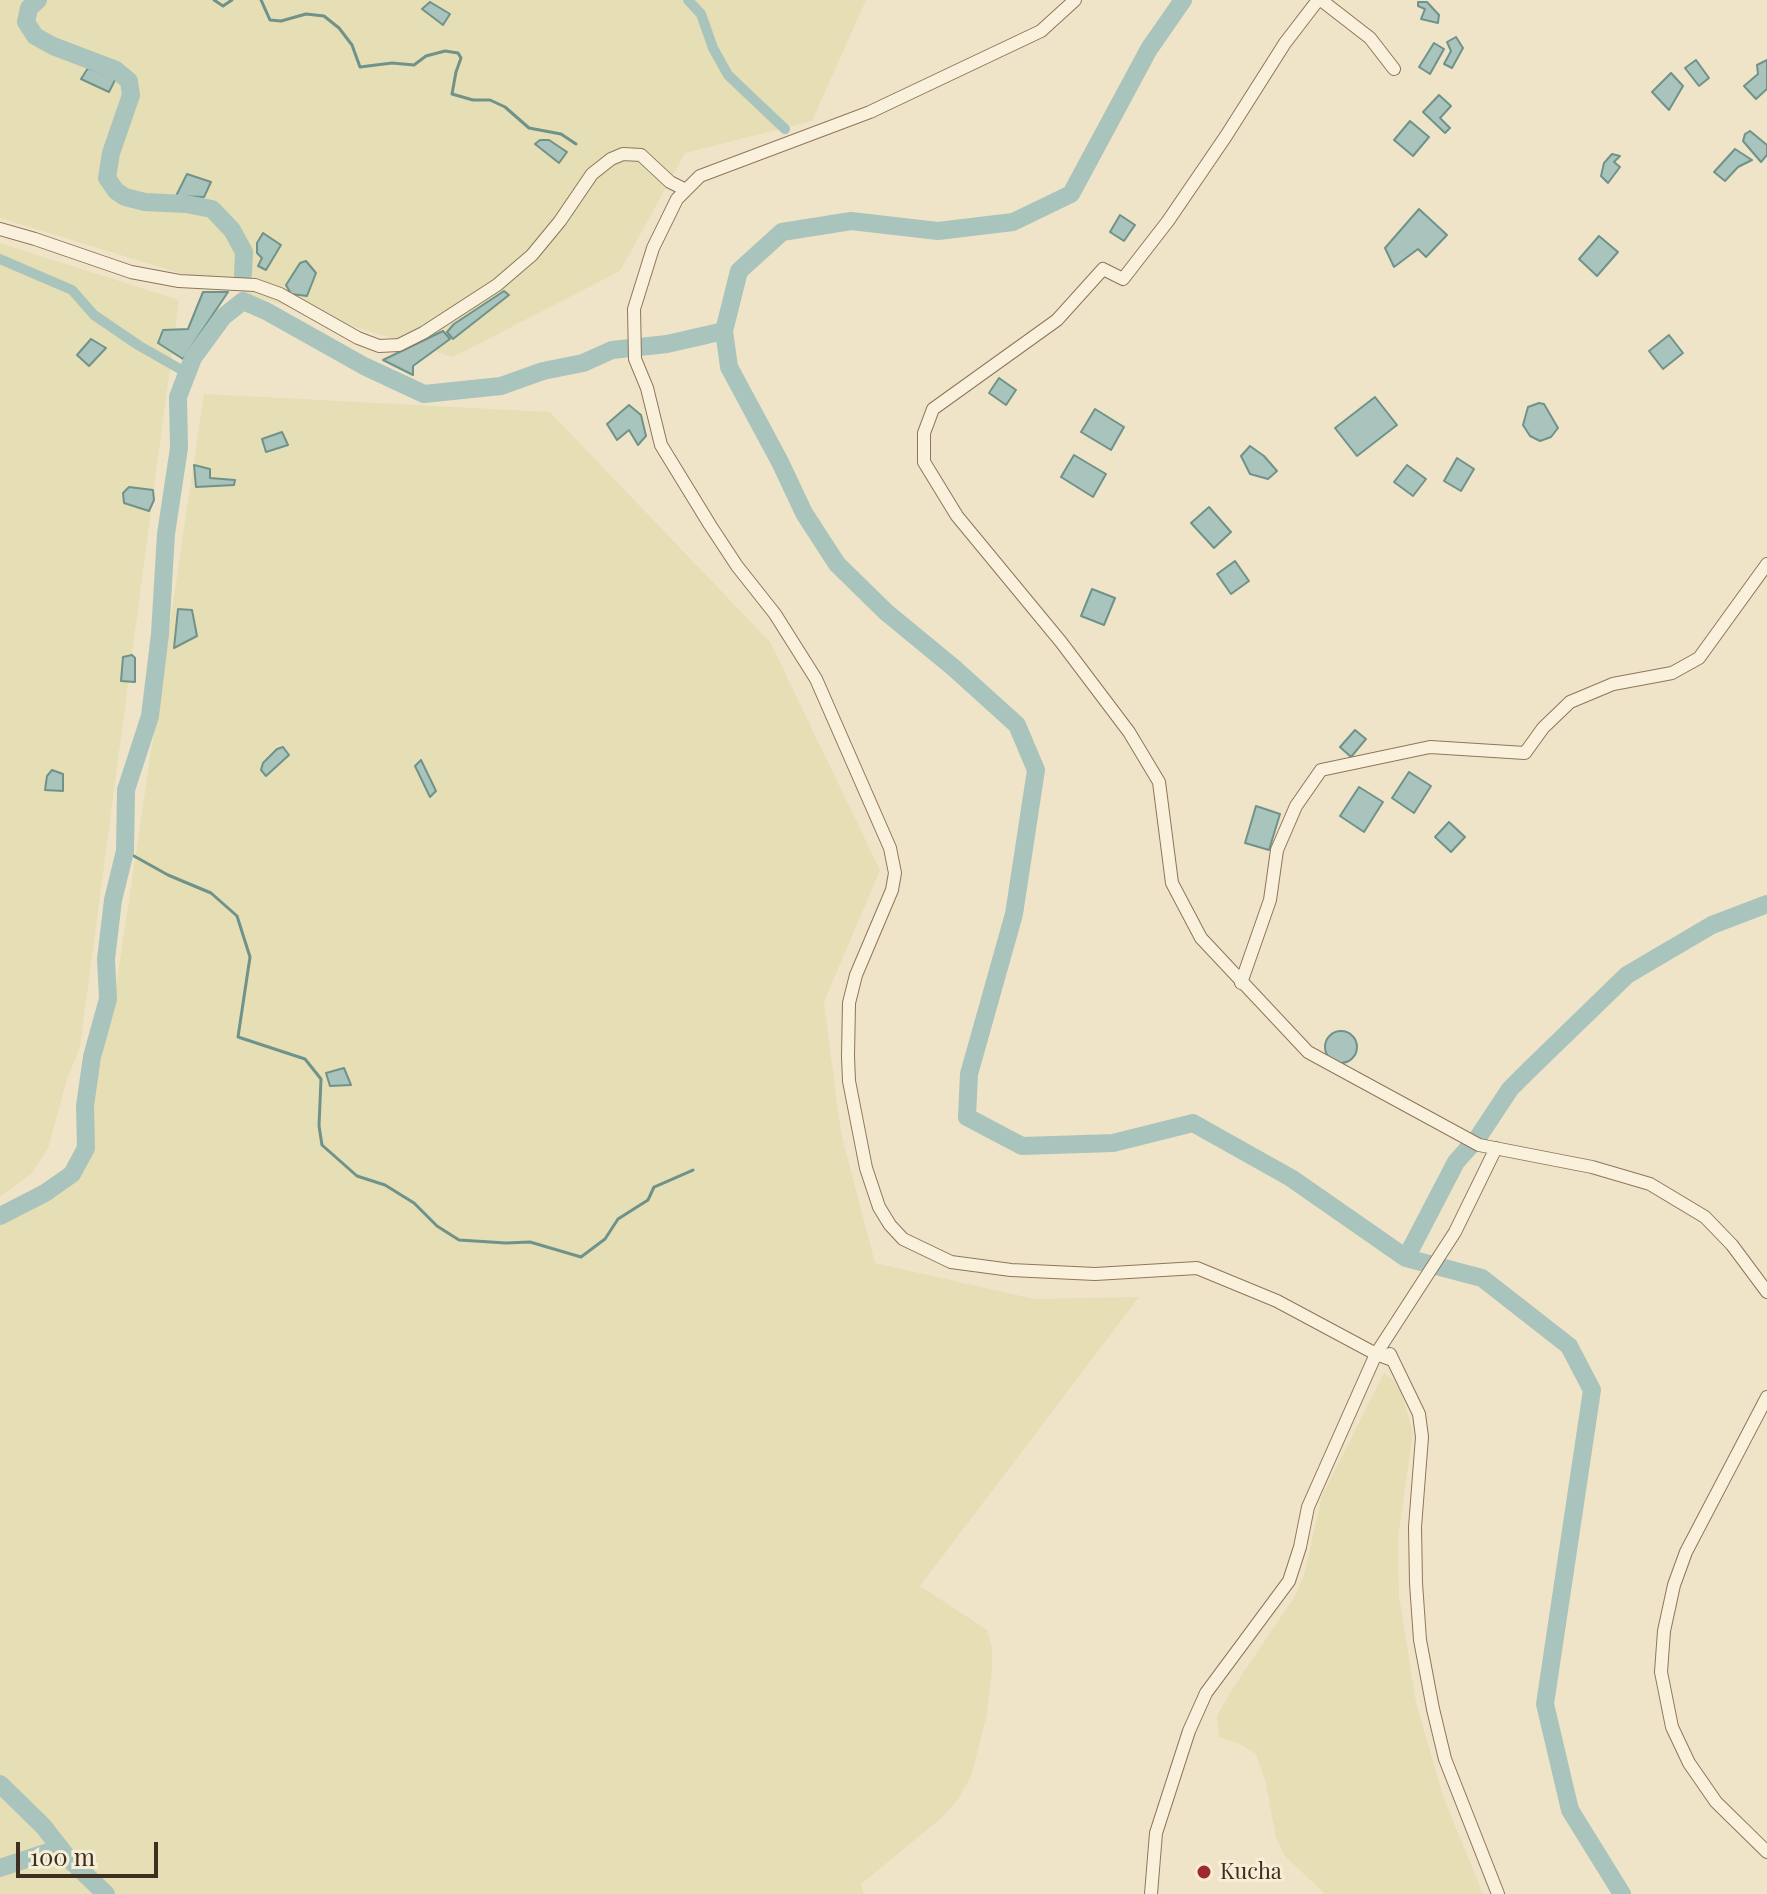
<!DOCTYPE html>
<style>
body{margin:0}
#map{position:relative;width:1767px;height:1894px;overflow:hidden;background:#f0e4c8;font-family:"Playfair Display",serif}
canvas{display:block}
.scale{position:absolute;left:16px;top:1842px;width:142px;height:36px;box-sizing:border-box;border:4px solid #3d2e20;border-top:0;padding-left:10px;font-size:24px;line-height:28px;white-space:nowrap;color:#3d2e20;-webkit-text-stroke:6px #f7eed8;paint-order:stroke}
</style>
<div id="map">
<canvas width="1767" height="1894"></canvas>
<div class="scale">100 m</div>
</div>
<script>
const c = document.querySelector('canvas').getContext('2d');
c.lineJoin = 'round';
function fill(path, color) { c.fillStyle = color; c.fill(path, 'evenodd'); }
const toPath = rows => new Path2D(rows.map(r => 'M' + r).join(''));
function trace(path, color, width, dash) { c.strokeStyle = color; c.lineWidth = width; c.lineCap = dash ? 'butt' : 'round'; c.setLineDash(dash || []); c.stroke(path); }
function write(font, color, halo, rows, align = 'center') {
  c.font = font + ' "Playfair Display",serif'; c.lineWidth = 6; c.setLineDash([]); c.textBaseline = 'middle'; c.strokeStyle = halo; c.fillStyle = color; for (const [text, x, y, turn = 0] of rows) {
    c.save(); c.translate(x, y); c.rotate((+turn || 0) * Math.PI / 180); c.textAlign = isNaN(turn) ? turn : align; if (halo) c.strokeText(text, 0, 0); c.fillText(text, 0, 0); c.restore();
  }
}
const farmland = toPath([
 [0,0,866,0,812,121,685,153,620,271,453,357,0,218],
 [0,243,179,300,80,1047,67,1079,48,1149,32,1173,0,1197],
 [204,394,550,412,770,642,880,870,824,1002,841,1133,875,1263,1034,1299,1139,1297,920,1586,987,1630,992,1647,992,1670,987,1714,971,1777,956,1802,939,1820,861,1884,864,1894,0,1894,0,1223,40,1204,74,1178,89,1155,97,1079,115,994],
 [1384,1373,1394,1381,1402,1394,1413,1433,1398,1538,1399,1596,1416,1703,1443,1796,1483,1894,1325,1894,1285,1856,1276,1838,1266,1783,1256,1754,1238,1743,1219,1737,1217,1716,1231,1691,1295,1596,1304,1575,1322,1496]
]);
const water = toPath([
 [430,2,450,14,443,25,422,9,430,2],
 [1418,2,1427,2,1439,15,1438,23,1421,19,1425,9,1418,6,1418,2],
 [1456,37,1463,48,1452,68,1444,64,1451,51,1447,42,1456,37],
 [1434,43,1444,49,1430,74,1419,67,1434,43],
 [1696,60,1709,78,1699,86,1685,68,1696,60],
 [1767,60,1767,89,1756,99,1744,86,1758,74,1757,65,1767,60],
 [88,68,116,78,109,92,81,79,88,68],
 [1671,73,1683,86,1669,110,1652,92,1671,73],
 [1439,95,1451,106,1440,118,1450,128,1445,133,1423,112,1439,95],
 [1410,121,1429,137,1413,156,1394,140,1410,121],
 [1750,131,1767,145,1767,155,1761,162,1743,141,1745,134,1750,131],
 [540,140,549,140,567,152,559,163,535,144,540,140],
 [1735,149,1752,160,1738,167,1725,181,1714,172,1735,149],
 [1612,154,1620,156,1614,162,1620,167,1608,183,1601,176,1604,163,1612,154],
 [187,174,211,182,204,197,176,196,187,174],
 [1419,209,1447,235,1426,257,1418,249,1394,267,1385,248,1419,209],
 [1120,215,1135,225,1124,241,1110,232,1120,215],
 [263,233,281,245,266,270,258,266,262,258,257,253,257,243,263,233],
 [1599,236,1618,252,1597,276,1579,259,1599,236],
 [306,261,316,273,307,296,291,294,286,285,300,263,306,261],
 [504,291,509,295,453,339,447,332,454,324,504,291],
 [203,292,228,292,183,359,158,343,163,330,188,329,203,292],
 [443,331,450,339,413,366,413,375,383,360,443,331],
 [1669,335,1683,353,1663,369,1649,351,1669,335],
 [91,339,106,348,89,366,77,355,91,339],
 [999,378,1016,390,1006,405,989,393,999,378],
 [1375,397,1397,425,1357,456,1335,428,1375,397],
 [1539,403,1544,404,1558,428,1551,437,1540,441,1530,436,1523,425,1528,407,1539,403],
 [629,405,641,415,646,436,638,445,629,430,617,440,607,424,629,405],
 [1095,409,1124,427,1111,450,1081,432,1095,409],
 [282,432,288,445,266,452,262,439,282,432],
 [1250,446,1264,456,1277,471,1268,479,1250,474,1241,456,1250,446],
 [1074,455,1106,474,1093,497,1061,477,1074,455],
 [1457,458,1474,469,1461,491,1444,481,1457,458],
 [194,465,210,469,210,478,235,480,234,485,196,487,194,465],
 [1407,465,1426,479,1413,496,1394,482,1407,465],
 [129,487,153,490,154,500,149,511,124,503,123,493,129,487],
 [1209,507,1231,532,1214,548,1191,523,1209,507],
 [1235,561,1249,581,1231,594,1217,574,1235,561],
 [1092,589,1115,598,1104,625,1081,616,1092,589],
 [178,609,192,610,197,636,174,648,178,609],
 [132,655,135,658,135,682,121,681,123,657,132,655],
 [1355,730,1366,739,1351,757,1340,747,1355,730],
 [283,747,289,755,266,776,261,770,263,763,277,749,283,747],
 [421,760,436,791,430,797,415,766,421,760],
 [52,770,63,774,63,791,45,790,47,776,52,770],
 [1409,772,1431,786,1414,813,1392,798,1409,772],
 [1359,787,1383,802,1364,832,1340,816,1359,787],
 [1256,806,1280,814,1269,850,1245,843,1256,806],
 [1449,822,1465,837,1451,852,1435,837,1449,822],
 '1325 1047a16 16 0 1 1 32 0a16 16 0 1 1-32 0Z',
 [344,1068,351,1085,330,1086,326,1073,344,1068]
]);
const stream = toPath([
 [214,0,223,6,232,0],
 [261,0,270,20,281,21,306,14,324,16,339,28,352,45,360,67,392,63,414,65,426,56,445,51,458,53,461,58,456,72,452,94,473,100,490,100,505,107,529,128,561,134,576,144],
 [125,851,168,875,211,893,237,916,250,957,238,1037,305,1059,321,1079,319,1126,322,1145,357,1176,385,1185,414,1203,437,1226,459,1240,506,1243,530,1242,581,1257,605,1239,618,1219,648,1200,654,1187,693,1170]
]);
const canal = toPath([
 [688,0,701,14,713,48,728,75,785,129],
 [0,259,72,290,94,315,138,345,187,373]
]);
const river = toPath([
 [38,0,29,8,26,22,35,36,53,46,116,70,129,81,131,95,111,153,107,178,116,191,125,197,145,202,186,204,212,209,232,230,244,252,243,274],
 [1183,0,1149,49,1071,194,1013,222,938,231,851,221,782,232,739,271,724,331,729,367,780,462,804,513,837,564,886,612,954,668,1017,725,1036,770,1014,914,969,1074,967,1117,1022,1146,1113,1143,1193,1123,1291,1178,1406,1258,1482,1278,1569,1346,1592,1390,1545,1704,1570,1810,1622,1894],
 [0,1216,45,1193,72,1174,86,1148,85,1106,92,1057,108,999,106,959,113,900,125,851,126,790,150,716,160,634,166,534,179,448,178,397,193,358,223,317,243,301,266,311,364,366,424,394,501,386,543,371,583,363,612,350,667,344,724,331],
 [1406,1258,1456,1162,1479,1136,1510,1089,1528,1071,1627,975,1712,925,1767,904],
 [0,1784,43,1826,69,1859,106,1894],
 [0,1868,60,1848]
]);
const minor = toPath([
 [1075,0,1041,31,870,112,700,176,677,199,653,248,634,309,635,359,647,388,661,445,710,525,737,566,775,614,816,679,890,848,895,873,892,890,856,975,849,1003,848,1056,849,1081,866,1168,879,1207,890,1225,903,1239,951,1262,1011,1270,1095,1274,1197,1268,1277,1301,1376,1354,1392,1360],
 [1318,0,1285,43,1226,136,1168,221,1123,279,1103,269,1057,320,933,409,924,433,924,462,957,516,1061,642,1129,732,1159,782,1172,883,1201,938,1308,1052,1479,1145,1592,1167,1650,1184,1705,1217,1732,1245,1767,1292],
 [1321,0,1370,38,1394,69],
 [0,229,35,239,131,272,179,281,255,285,280,294,358,338,379,346,399,345,423,333,497,285,532,255,560,221,592,174,611,159,623,154,641,155,670,182,686,190],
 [1241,983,1270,900,1277,850,1296,806,1321,770,1430,747,1525,753,1543,728,1570,702,1613,684,1672,673,1699,658,1767,564],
 [1390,1354,1419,1414,1422,1437,1415,1527,1416,1583,1420,1640,1433,1709,1445,1759,1498,1894],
 [1767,1397,1686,1552,1674,1585,1664,1631,1661,1672,1672,1727,1689,1763,1716,1802,1767,1852],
 [1151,1894,1156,1833,1189,1731,1206,1693,1289,1581,1300,1547,1308,1507,1376,1354,1455,1232,1496,1148]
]);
const markers = [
 [1204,1872,8,"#9e2a2b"]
];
const poiNames = [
 ["Kucha",1220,1872]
];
fill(farmland, '#e6deb5');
fill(water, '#a9c4bc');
trace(water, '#6f938a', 2);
trace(stream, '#6f938a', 3);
trace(canal, '#a9c4bc', 10);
trace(river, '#a9c4bc', 18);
trace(minor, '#8d765c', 14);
trace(minor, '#faf1dc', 12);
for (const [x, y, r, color] of markers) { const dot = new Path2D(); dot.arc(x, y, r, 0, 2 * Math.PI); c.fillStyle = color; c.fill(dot); trace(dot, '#f7eed8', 3); }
write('22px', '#3d2e20', '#f7eed8', poiNames, 'left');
</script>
